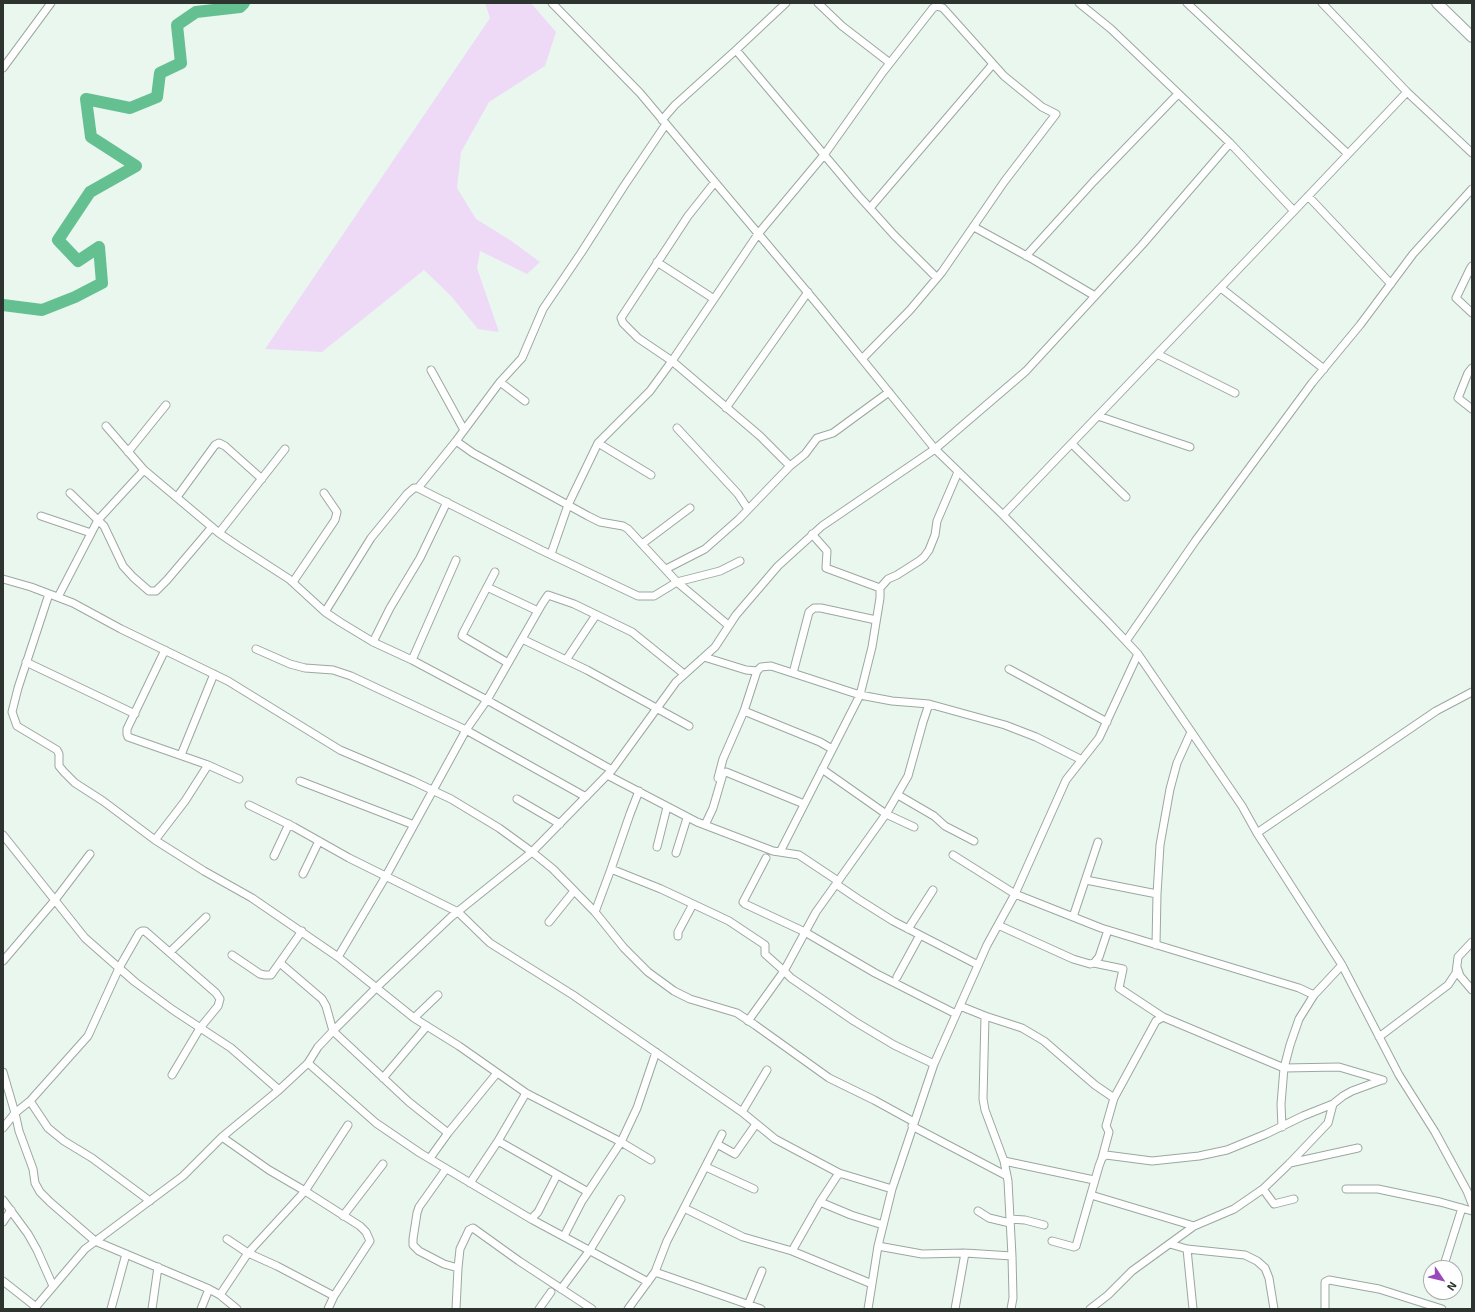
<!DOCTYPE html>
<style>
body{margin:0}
#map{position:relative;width:1475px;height:1312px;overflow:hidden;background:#e9f7ee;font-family:"Exo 2",sans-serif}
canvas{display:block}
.frame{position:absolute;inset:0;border:4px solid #2d332f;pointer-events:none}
.north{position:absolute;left:1423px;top:1260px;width:40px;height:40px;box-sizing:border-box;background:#fff;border:1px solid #abadac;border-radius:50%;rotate:125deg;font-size:11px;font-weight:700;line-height:16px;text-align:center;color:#2d332f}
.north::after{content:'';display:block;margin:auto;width:14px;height:18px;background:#9949b8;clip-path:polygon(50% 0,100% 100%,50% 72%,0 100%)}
</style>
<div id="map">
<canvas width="1475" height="1312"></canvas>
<div class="frame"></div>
<div class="north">N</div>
</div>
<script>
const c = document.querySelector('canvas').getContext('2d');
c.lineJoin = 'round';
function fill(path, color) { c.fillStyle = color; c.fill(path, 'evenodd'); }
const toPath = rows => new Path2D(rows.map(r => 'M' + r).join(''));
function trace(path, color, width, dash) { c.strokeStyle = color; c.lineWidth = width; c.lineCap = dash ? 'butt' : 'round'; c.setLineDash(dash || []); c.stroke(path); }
const green = toPath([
 [485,3,531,3,556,32,545,66,489,102,461,152,457,188,476,219,510,240,540,262,527,274,480,251,477,268,499,332,478,329,451,296,424,270,322,352,265,349,490,18]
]);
const river = toPath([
 [3,305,42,310,75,297,102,283,99,247,78,261,58,240,90,192,136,166,91,137,86,99,130,108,157,97,160,73,181,63,177,25,196,12,240,7,244,3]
]);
const street = toPath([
 [552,3,640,93,819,306,935,449,1003,515,1107,621,1138,654,1242,806,1257,833,1342,965,1399,1075,1435,1132,1467,1191,1472,1204],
 [818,3,842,26,890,63],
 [1079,3,1111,29,1230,143,1294,211,1407,92],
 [1187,3,1348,154],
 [1322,3,1407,92,1472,153],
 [736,50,858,195,894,235,937,278],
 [3,68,51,3],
 [662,120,675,105,736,50,786,3],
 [715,182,688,216,621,318,623,323,638,338,672,361,760,436,790,466],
 [1308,196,1391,284],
 [870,208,993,64],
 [974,227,1034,260,1095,296],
 [1026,256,1094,181,1178,94],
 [657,262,714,299],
 [1472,266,1470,269,1456,298,1472,313],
 [1221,288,1324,369],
 [1157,354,1235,393],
 [1472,368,1468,373,1458,398,1472,409],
 [431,370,464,430],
 [500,382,525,401],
 [726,408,808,292],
 [1098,416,1190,447],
 [106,426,144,470,219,533,238,546,289,579,325,612,340,622,373,642,412,660,487,700,612,770],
 [677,428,738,494,748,509],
 [456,441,473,453,588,516,600,522,623,526,628,529,677,582,720,571,740,561],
 [598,443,651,475],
 [1072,444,1126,497],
 [128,452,166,405],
 [418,488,456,441,500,382,522,358,543,309,581,253,624,186,666,124],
 [70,493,104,526,123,566,133,577,149,591,156,591,167,580,212,527],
 [177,497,215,445,219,443,225,446,262,479],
 [1003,515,1294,211],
 [41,516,91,533],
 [219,533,285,449],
 [812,534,827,551,826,568,880,588],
 [642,544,690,508],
 [551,554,568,505,598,443,650,391,672,361,758,234,824,155,883,72,933,8,937,6,943,8,1004,76,1042,107,1056,114,1004,182,942,272,910,310,862,359],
 [666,569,705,549,739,519,790,466,805,454,817,438,833,433,889,392],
 [495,572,463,633,462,636,508,663],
 [3,579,31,587,73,603,121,629,228,681,340,750,413,781,451,799,499,828,532,852,553,869,595,912,624,948,648,972,674,991,690,999,737,1013,755,1025,829,1078,874,1100,914,1122],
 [293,582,335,520,337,512,324,493],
 [487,587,538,611],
 [49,594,18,688,12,712,17,726,57,750,59,754,59,766,64,772,75,783,103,801,155,840,204,871,252,898,338,957],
 [58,597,98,520,144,470],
 [325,612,371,538,407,494,414,488,418,488,541,550,638,596,654,596,677,582,728,625],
 [522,639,587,670,689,726],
 [1126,641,1196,540,1312,383,1360,325,1413,254,1472,189],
 [373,642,390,608,420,558,447,502],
 [256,649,290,664,305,668,333,670,351,676,466,730,586,797],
 [165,650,127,729,127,734,128,737,208,765,239,779],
 [704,657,746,670,757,671,761,667,771,666,860,695,892,701,929,704,1005,725,1036,737,1082,760],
 [412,660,456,560],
 [566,660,596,615],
 [26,662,135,714],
 [1009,669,1107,722],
 [793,673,809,612,814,608,821,608,876,620],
 [929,704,923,722,908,776,886,814,816,912,784,971,791,978,854,1021,894,1045,934,1064],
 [744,711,820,742,832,749],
 [181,755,214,674],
 [822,769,886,814,914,827],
 [607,775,697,822,773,851,799,855,838,881],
 [718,778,723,759,744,711,757,671],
 [300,781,414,825],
 [639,791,630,814,611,869,661,889,693,904,678,932,678,936],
 [898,795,934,816,945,826,974,841],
 [517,799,560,824],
 [249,805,294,827,349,858,458,912,490,943,573,995,742,1112,775,1139,839,1173,892,1189],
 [705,825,713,808,723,774,726,772,804,804],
 [1257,833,1436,711,1472,692],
 [3,835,85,938,135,982,173,1010,231,1048,279,1090],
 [155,840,185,801,208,765],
 [657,847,667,807],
 [780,852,860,695,872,647,880,598,880,588,888,579,897,575,919,561,924,557,929,550,935,535,937,521,958,472],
 [676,853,687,818],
 [953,855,1015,894,1101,928,1299,988,1314,995],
 [274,856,289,824],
 [766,858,743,902,745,904,805,932,875,973,956,1014],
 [303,874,319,841],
 [1086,880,1157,894],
 [836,884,858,899,893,921,978,965],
 [693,904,729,921,765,945,765,954,784,971,748,1021],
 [595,912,611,869],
 [1073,917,1098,842],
 [549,922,574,891],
 [998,925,1073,959,1090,964,1094,963,1099,957,1108,930],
 [908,929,933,890],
 [1156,945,1157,894,1160,845,1170,789,1177,763,1191,732],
 [170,952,206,917],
 [232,955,260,974,265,975,271,975,302,931],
 [3,961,55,900,90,854],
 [280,963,322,999,326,1006,333,1031,409,1102,448,1133],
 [1094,963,1123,969,1119,988,1163,1017],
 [1457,967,1460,976,1472,990],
 [897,977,920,935],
 [960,1006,985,1016,1022,1028,1044,1041,1095,1085,1114,1098,1156,1021,1163,1017,1284,1068,1339,1067,1383,1080],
 [985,1016,983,1099,985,1110,1004,1161,1008,1181,1012,1256,1013,1298,1011,1309],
 [414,1018,438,995],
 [1379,1037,1448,985,1456,973,1458,957,1472,942],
 [308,1063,376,1123,420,1153,531,1219,648,1282],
 [3,1072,15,1113,19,1131,33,1169,35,1183,40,1192,50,1202,95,1241,209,1289,220,1295,237,1309],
 [383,1078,427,1026],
 [30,1101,48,1128,64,1141,92,1158,150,1201],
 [742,1112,767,1070],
 [912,1126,1007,1176],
 [1282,1127,1281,1104,1284,1068,1290,1045,1299,1019,1314,995,1342,965],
 [3,1128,15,1113,30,1101,88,1036,119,968,139,933,142,931,145,931,216,993,220,999,218,1006,200,1028,172,1075],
 [222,1137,269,1170,305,1191,248,1253,277,1266,334,1296,328,1309],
 [498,1141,588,1192],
 [717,1144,735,1154,756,1124],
 [430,1158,448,1133,497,1073],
 [1102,1158,1109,1132,1106,1126,1114,1098],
 [651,1160,621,1142,526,1093,459,1046,414,1018,338,957,386,876,466,730,487,700,542,604,548,595,574,604,632,632,684,674],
 [1004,1161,1094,1180],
 [1290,1163,1358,1148],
 [706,1167,754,1189],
 [446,1169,419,1207,417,1213,413,1239,413,1245,419,1251,444,1264,458,1268,456,1309],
 [470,1183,498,1141,526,1093],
 [1263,1189,1274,1204,1294,1199],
 [1346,1189,1378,1189,1440,1202,1472,1211],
 [1091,1195,1194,1226],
 [3,1200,28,1234,37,1250,53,1286],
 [820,1202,851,1215,883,1225],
 [684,1208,743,1237,792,1251,872,1284],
 [978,1211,989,1218,1010,1223],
 [343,1216,383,1164],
 [531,1219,538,1212,557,1175],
 [1010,1219,1025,1220,1044,1225],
 [3,1222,11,1210],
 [564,1236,582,1201,621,1142,637,1108,656,1052],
 [1052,1241,1074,1247,1076,1246,1099,1166,1102,1158,1106,1155,1152,1161,1199,1156,1227,1150,1266,1134,1303,1116,1333,1104],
 [1170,1244,1187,1249,1245,1255,1257,1261,1265,1268,1269,1278,1274,1309],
 [878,1246,922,1254,965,1253,1012,1256],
 [1187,1249,1193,1309],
 [792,1251,820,1202,839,1173],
 [458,1268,460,1249,469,1230,473,1228,519,1261,592,1309],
 [1443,1268,1462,1208],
 [655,1272,761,1309],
 [3,1281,36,1307],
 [561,1289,590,1250,621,1199],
 [220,1295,248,1253,227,1239],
 [334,1296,370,1241,366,1232,360,1226,305,1191,348,1125],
 [748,1305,762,1271],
 [34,1309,85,1249,183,1176,222,1137,279,1090,308,1063,318,1047,333,1031,377,987,451,917,532,852,612,770,676,682,715,647,736,615,778,566,822,526,935,449,1026,371,1142,245,1230,143],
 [111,1309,126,1254],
 [152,1309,158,1267],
 [201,1309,209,1289],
 [539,1309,551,1292],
 [628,1309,655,1272,667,1241,722,1134],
 [868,1309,878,1246,892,1189,934,1064,987,945,1015,894,1066,780,1099,738,1138,654],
 [955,1309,965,1253],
 [1090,1309,1108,1295,1132,1271,1194,1226,1234,1209,1263,1189,1290,1163,1328,1123,1333,1104,1343,1096,1352,1091,1382,1080],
 [1325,1309,1325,1282,1329,1280,1379,1289,1442,1309]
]);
const secondary = toPath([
 [1437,3,1472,37]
]);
fill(green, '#eedaf7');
trace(river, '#65c091', 12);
trace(street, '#9ba8a0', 9);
trace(secondary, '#9ba8a0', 12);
trace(street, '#fff', 7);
trace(secondary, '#fff', 10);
</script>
